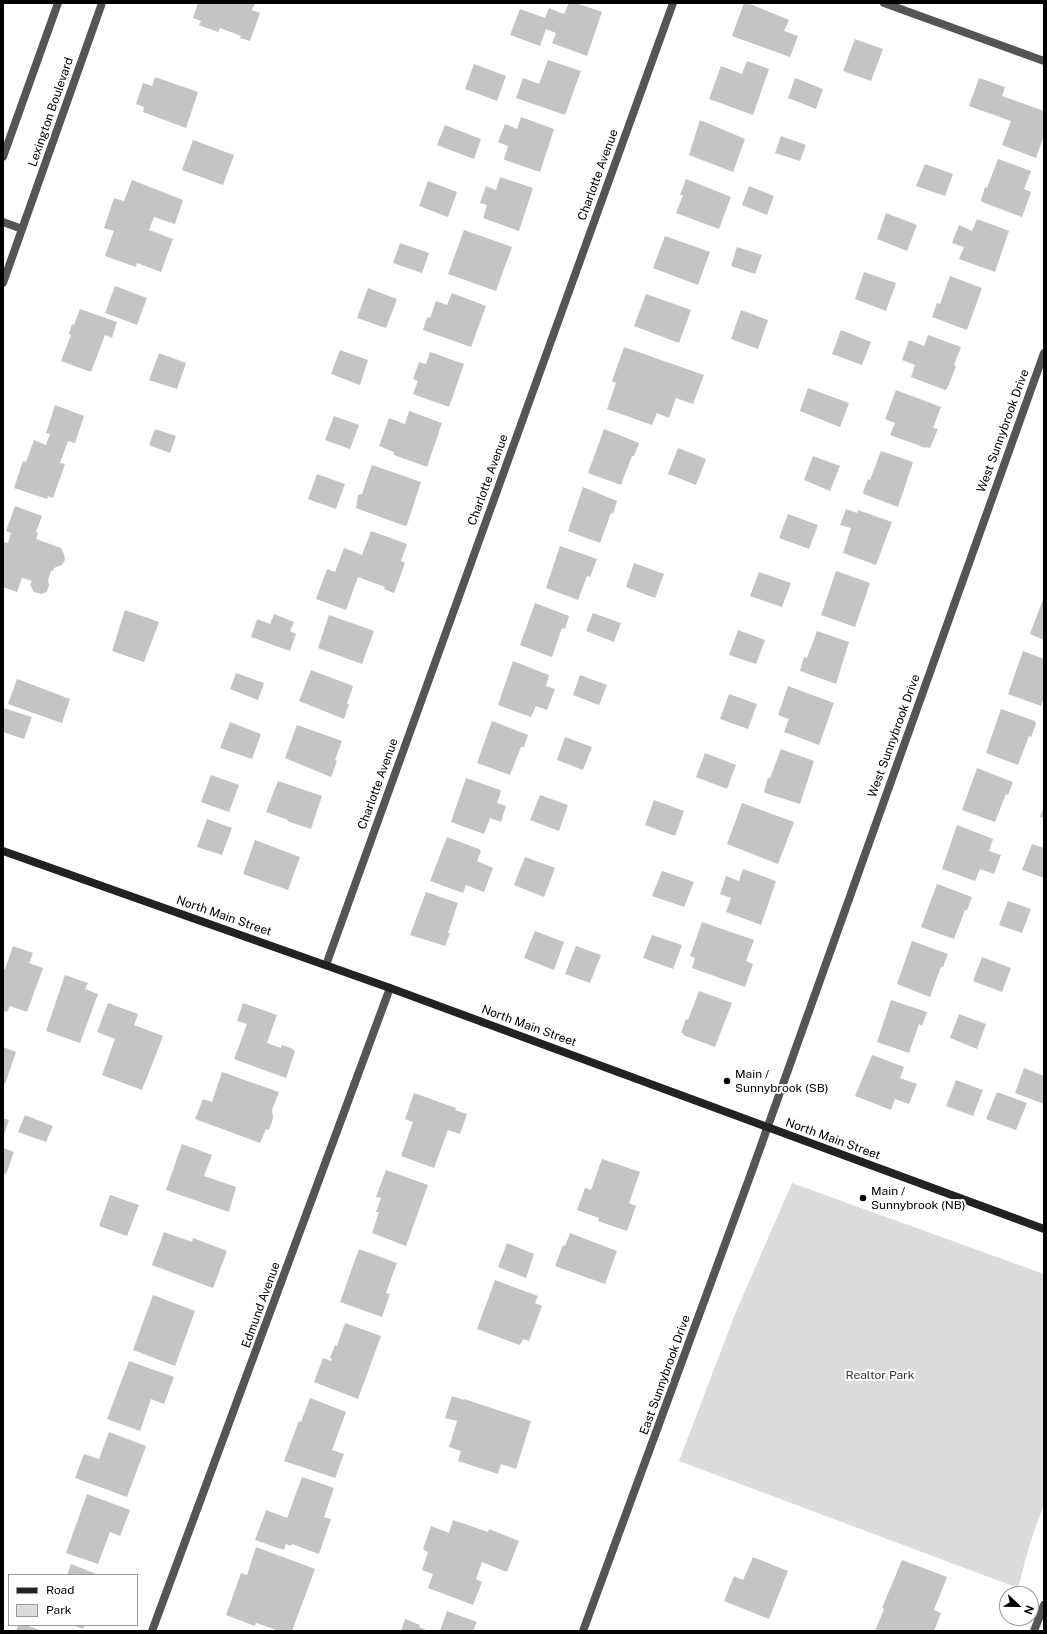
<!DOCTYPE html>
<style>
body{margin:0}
#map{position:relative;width:1047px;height:1634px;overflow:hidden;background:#fff;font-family:"Public Sans",sans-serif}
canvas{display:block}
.frame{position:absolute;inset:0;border:4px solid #000;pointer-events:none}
.legend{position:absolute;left:8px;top:1574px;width:130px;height:52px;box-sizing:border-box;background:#fff;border:1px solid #999;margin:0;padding:5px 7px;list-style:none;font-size:12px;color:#000}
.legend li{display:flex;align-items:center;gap:8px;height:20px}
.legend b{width:20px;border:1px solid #999}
.north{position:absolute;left:999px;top:1586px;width:40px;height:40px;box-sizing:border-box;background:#fff;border:1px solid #999;border-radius:50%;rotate:112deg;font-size:11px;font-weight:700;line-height:16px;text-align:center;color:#000}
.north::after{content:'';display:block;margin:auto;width:14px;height:18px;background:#000;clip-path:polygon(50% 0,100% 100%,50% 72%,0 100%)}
</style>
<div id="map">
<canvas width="1047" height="1634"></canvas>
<div class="frame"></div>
<ul class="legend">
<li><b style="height:5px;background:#222"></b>Road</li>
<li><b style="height:11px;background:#dcdcdc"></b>Park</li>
</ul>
<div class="north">N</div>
</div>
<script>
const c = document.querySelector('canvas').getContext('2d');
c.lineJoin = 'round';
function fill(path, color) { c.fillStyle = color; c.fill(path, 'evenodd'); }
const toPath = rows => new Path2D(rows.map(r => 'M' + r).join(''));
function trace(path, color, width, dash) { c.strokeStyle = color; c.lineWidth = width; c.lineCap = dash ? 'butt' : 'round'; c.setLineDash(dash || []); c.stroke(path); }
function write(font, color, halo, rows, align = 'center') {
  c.font = font + ' "Public Sans",sans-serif'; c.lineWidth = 4; c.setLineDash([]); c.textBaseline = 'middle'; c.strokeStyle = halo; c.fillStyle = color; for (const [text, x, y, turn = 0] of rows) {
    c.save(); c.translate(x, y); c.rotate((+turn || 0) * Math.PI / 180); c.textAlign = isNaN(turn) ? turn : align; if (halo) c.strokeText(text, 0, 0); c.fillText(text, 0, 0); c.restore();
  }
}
const green = toPath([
 [792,1183,1044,1274,1044,1504,1030,1543,1018,1588,679,1461,735,1314]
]);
const building = toPath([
 [198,3,255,3,252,10,260,13,250,41,240,38,241,36,220,28,218,32,199,25,201,21,193,18],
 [569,3,576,3,602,12,587,56,552,43,556,33,546,29,540,46,510,35,520,9,545,18,549,8,564,14],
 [744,3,750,5,750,4,789,20,784,31,798,36,790,57,732,36],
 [855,39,883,49,871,81,843,71],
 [548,60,581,71,565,115,516,98,523,78,539,84],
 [747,61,769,69,753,115,709,99,721,66,742,74],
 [474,64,506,76,497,101,465,89],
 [155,77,198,92,186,128,143,112,144,107,136,104,143,83,152,86],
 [795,78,823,89,816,109,788,98],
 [979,78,1005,87,1002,96,1044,111,1044,135,1036,158,1002,145,1011,121,969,106],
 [521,117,554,129,540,172,505,160,504,159,508,146,498,142,505,124,517,129],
 [700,120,745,139,733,172,689,155],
 [445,125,481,139,474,159,437,145],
 [781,136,806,145,800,161,775,153],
 [193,140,234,155,223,185,182,170],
 [998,159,1031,171,1024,189,1031,192,1022,217,982,202,981,200,985,187,987,188],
 [925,164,953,174,945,196,916,186],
 [500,177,533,188,519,231,483,218,487,205,480,203,486,186,496,190],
 [686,179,731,197,719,229,676,213,683,195,680,195],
 [132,180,183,200,175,224,154,217,149,230,173,239,161,272,137,263,136,267,105,256,114,231,104,228,114,198,124,201],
 [428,181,457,192,448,217,419,206],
 [749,186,774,196,767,215,742,205],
 [886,213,917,225,907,251,877,239],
 [977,219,1009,231,995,272,959,259,964,247,952,243,959,225,972,231],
 [464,230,512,247,496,291,448,274],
 [665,236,710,252,698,285,653,268],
 [400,243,429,253,422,273,393,263],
 [737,247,762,255,755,274,731,266],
 [864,272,896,283,886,311,855,299],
 [950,276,982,288,967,330,932,317,937,303,940,304],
 [115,286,147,298,137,325,105,313],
 [368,288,397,299,386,328,357,318],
 [452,293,486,306,471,347,423,330,427,317,430,318,436,301,447,305],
 [646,294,691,310,679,343,634,326],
 [80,309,117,322,112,338,105,335,91,372,61,361,71,335,69,334,72,324,74,325],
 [741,310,768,320,758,349,731,339],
 [841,330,871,342,862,365,832,354],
 [928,335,961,347,954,365,956,366,947,389,945,390,911,377,915,365,902,360,909,340,924,346],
 [624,347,704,375,693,404,676,398,669,418,657,413,652,425,607,409,616,383,612,381],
 [340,350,368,360,360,385,331,374],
 [430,352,464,364,449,407,413,394,418,381,413,379,419,362,426,364],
 [159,353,186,363,177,389,149,380],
 [808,388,849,403,840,427,800,411],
 [896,390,941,407,933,428,938,429,930,448,926,447,926,448,890,435,895,423,885,419],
 [55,405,84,416,75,443,68,441,60,463,65,464,53,498,48,496,47,499,14,488,23,461,26,462,34,440,46,445,50,434,46,433],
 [409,411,442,423,427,467,394,455,394,452,379,446,389,418,405,424],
 [334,416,359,425,350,449,325,440],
 [155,429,176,436,170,453,149,445],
 [604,429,639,443,634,456,632,456,621,485,588,473],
 [678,448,706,459,696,485,668,474],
 [881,451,913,462,898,507,864,494,863,492,868,479,870,480],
 [813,456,840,466,830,491,804,480],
 [372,465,421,482,407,525,405,526,356,508,358,495,362,494],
 [317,474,345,484,336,509,308,499],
 [583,487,617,501,613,514,611,513,600,543,568,531],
 [15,506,42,516,36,532,38,533,36,539,61,548,64,554,65,560,62,565,54,568,53,571,51,571,48,580,49,585,47,592,41,594,34,592,30,585,32,581,22,578,17,592,3,587,3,542,8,543,11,533,6,531],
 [846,509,857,513,858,510,892,522,876,565,843,553,851,528,840,525],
 [788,514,818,525,809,549,779,538],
 [371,531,407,544,401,561,405,563,394,593,384,589,385,587,358,577,346,610,316,599,327,569,335,572,344,548,362,555],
 [560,546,597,559,590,577,587,576,578,600,546,588],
 [634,563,664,574,655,598,626,587],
 [836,571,870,583,855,627,821,615],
 [759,572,791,583,782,607,750,596],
 [1044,597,1044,640,1030,634],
 [535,603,569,616,565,629,562,628,552,657,520,645],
 [125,610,159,622,144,662,112,651],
 [593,613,621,623,614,642,586,631],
 [274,614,294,622,290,631,296,634,290,651,251,637,257,619,270,624],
 [329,615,374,631,362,664,318,648],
 [738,630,765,640,756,664,729,655],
 [817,631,849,642,836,684,800,671,804,657,807,658],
 [1023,651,1044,659,1044,696,1041,706,1008,694],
 [513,661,549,675,546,686,555,689,547,710,536,706,531,717,498,705],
 [311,670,353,686,347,704,349,704,344,719,299,701],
 [236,673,264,683,258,700,230,689],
 [580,675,607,685,599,705,573,695],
 [17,679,70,699,62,723,8,704],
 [788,686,834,703,819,745,784,732,789,719,778,715],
 [729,694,757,704,748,729,720,719],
 [3,708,32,717,24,739,3,732],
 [1001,709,1035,721,1036,724,1031,737,1029,736,1018,765,986,753],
 [492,721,528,735,524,747,521,747,510,775,477,763],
 [230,722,261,734,252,759,220,748],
 [297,725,342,741,335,760,337,761,331,777,285,758],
 [565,737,592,747,583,770,557,760],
 [781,749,814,761,800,804,765,793,764,791,768,778,770,778],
 [705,753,736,765,727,789,696,777],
 [977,768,1013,782,1008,795,1006,794,995,822,962,810],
 [211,775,239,785,229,812,201,802],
 [466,778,500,790,501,791,497,803,506,806,501,822,490,818,484,834,451,822],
 [278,781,322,796,311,829,287,821,288,820,266,812],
 [540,795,568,805,559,831,530,820],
 [654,800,684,811,675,836,645,825],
 [742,803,794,822,778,864,727,844],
 [1044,806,1044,818,1040,817],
 [207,819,232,828,222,855,197,847],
 [957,825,993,839,989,851,1001,855,994,874,980,869,975,881,942,869],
 [447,837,479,849,481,851,477,861,493,868,484,892,466,885,463,893,430,881],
 [255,840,300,857,288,890,243,874],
 [1032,844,1044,848,1044,878,1022,870],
 [525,857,555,868,544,897,514,885],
 [743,869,776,881,761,925,726,912,731,898,720,894,726,876,739,881],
 [662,871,694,882,684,907,652,896],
 [937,884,972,897,967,910,965,910,954,939,921,927],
 [426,892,458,903,448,933,450,933,445,946,410,935],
 [1008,901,1031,909,1022,933,999,925],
 [702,922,754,940,746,961,753,964,745,987,692,968,695,958,690,956],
 [535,931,564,942,554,970,524,958],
 [652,935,682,945,673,969,643,958],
 [912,941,948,954,943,967,941,967,930,997,897,984],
 [13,946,33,953,29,963,43,968,27,1012,10,1006,7,1012,3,1011,3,969,5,969],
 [576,946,601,955,590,983,565,974],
 [982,957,1011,968,1002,992,973,981],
 [65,975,88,983,85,989,98,994,80,1043,46,1031],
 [699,991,732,1003,715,1047,683,1035,683,1033,681,1033,686,1019,688,1020],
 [891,1000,927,1012,922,1026,919,1024,909,1053,877,1042],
 [108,1003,138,1014,134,1025,163,1036,142,1090,102,1075,115,1039,97,1032],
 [243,1003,277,1015,267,1043,281,1048,282,1045,293,1049,293,1050,295,1051,286,1078,234,1059,247,1024,237,1021],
 [959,1014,986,1024,977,1049,950,1038],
 [3,1047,16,1052,5,1084,3,1083],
 [872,1055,904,1067,900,1078,917,1084,909,1104,895,1099,891,1110,855,1096],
 [1024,1068,1044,1076,1044,1104,1015,1093],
 [222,1072,279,1092,272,1110,273,1118,269,1130,266,1129,260,1143,195,1119,203,1099,212,1102],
 [956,1080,983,1090,973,1116,946,1106],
 [997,1092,1027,1103,1016,1130,986,1119],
 [414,1093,456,1108,455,1110,467,1114,460,1134,448,1130,434,1168,401,1156,413,1122,405,1119],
 [25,1115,53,1126,46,1142,18,1132],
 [3,1118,9,1120,3,1137],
 [182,1144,212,1155,204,1176,236,1187,229,1212,166,1190],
 [3,1148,14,1152,6,1174,3,1173],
 [602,1159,640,1172,629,1203,636,1206,627,1231,598,1221,599,1218,577,1210,585,1188,591,1190],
 [386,1170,428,1185,406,1246,372,1233,379,1212,376,1212,381,1198,376,1197],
 [110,1195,139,1205,127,1236,99,1226],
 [164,1232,192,1242,193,1238,227,1251,213,1288,152,1265],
 [570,1233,617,1251,605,1284,555,1266,563,1245,565,1246],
 [507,1243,534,1254,526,1278,498,1267],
 [359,1249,397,1263,386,1293,390,1294,382,1317,340,1302],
 [495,1280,538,1296,535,1303,542,1306,529,1341,523,1339,520,1345,477,1329],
 [153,1295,195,1311,175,1366,133,1350],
 [345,1323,381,1336,358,1399,314,1382,323,1358,331,1361,332,1359,330,1358,335,1345,337,1346],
 [129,1361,174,1377,164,1404,151,1399,140,1431,107,1419],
 [452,1396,464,1400,464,1399,531,1421,516,1469,501,1464,498,1474,458,1461,461,1451,449,1447,457,1421,445,1418],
 [310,1398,346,1412,332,1450,344,1454,335,1478,284,1461,299,1421,301,1422],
 [109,1432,146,1446,127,1497,75,1478,84,1454,99,1459],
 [302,1477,334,1488,324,1517,331,1519,319,1554,292,1544,291,1546,286,1544,284,1550,255,1540,266,1510,287,1518],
 [87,1494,130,1510,120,1536,110,1532,98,1564,66,1553],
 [453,1520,488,1532,489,1529,519,1541,507,1572,482,1562,476,1579,482,1582,473,1605,428,1588,433,1574,422,1570,428,1552,423,1549,431,1526,449,1533],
 [256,1547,315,1569,292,1631,279,1631,256,1623,255,1626,226,1615,241,1573,247,1575],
 [753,1557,788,1571,769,1619,724,1601,734,1576,743,1580],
 [902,1560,947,1577,934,1610,941,1613,934,1631,875,1631,884,1609,882,1608],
 [71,1564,99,1575,67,1575],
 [447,1611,477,1622,473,1631,440,1631],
 [405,1619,420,1625,419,1627,429,1631,401,1631],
 [18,1625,26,1625,42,1631,16,1631],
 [72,1625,85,1625,83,1629]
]);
const minor = toPath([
 [884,3,1044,61],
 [3,157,58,3],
 [3,222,22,229],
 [3,283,102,3],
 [326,965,673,3],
 [152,1631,390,988],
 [583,1631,753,1168,1044,353],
 [1034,1631,1044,1605]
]);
const secondary = toPath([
 [3,851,390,988,1044,1229]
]);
const markers = [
 [727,1081,4,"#000"],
 [863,1198,4,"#000"]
];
const streetNames = [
 ["Lexington Boulevard",51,112,-71],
 ["Charlotte Avenue",598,175,-70],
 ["West Sunnybrook Drive",1003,431,-70],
 ["Charlotte Avenue",488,480,-70],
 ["West Sunnybrook Drive",894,736,-70],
 ["Charlotte Avenue",378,784,-70],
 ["North Main Street",224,916,19],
 ["North Main Street",529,1026,20],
 ["North Main Street",833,1139,20],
 ["Edmund Avenue",261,1305,-70],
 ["East Sunnybrook Drive",665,1375,-70]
];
const poiNames = [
 ["Main /",735,1074],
 ["Sunnybrook (SB)",735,1088],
 ["Main /",871,1191],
 ["Sunnybrook (NB)",871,1205]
];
const parkNames = [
 ["Realtor Park",880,1375]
];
fill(green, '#dcdcdc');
fill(building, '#c4c4c4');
trace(minor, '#555', 8);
trace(secondary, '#222', 8);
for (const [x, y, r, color] of markers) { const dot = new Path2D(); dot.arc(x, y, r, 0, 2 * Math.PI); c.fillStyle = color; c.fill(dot); trace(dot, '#fff', 1.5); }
write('12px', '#000', '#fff', streetNames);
write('12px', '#000', '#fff', poiNames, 'left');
write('12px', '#333', '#fff', parkNames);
</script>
